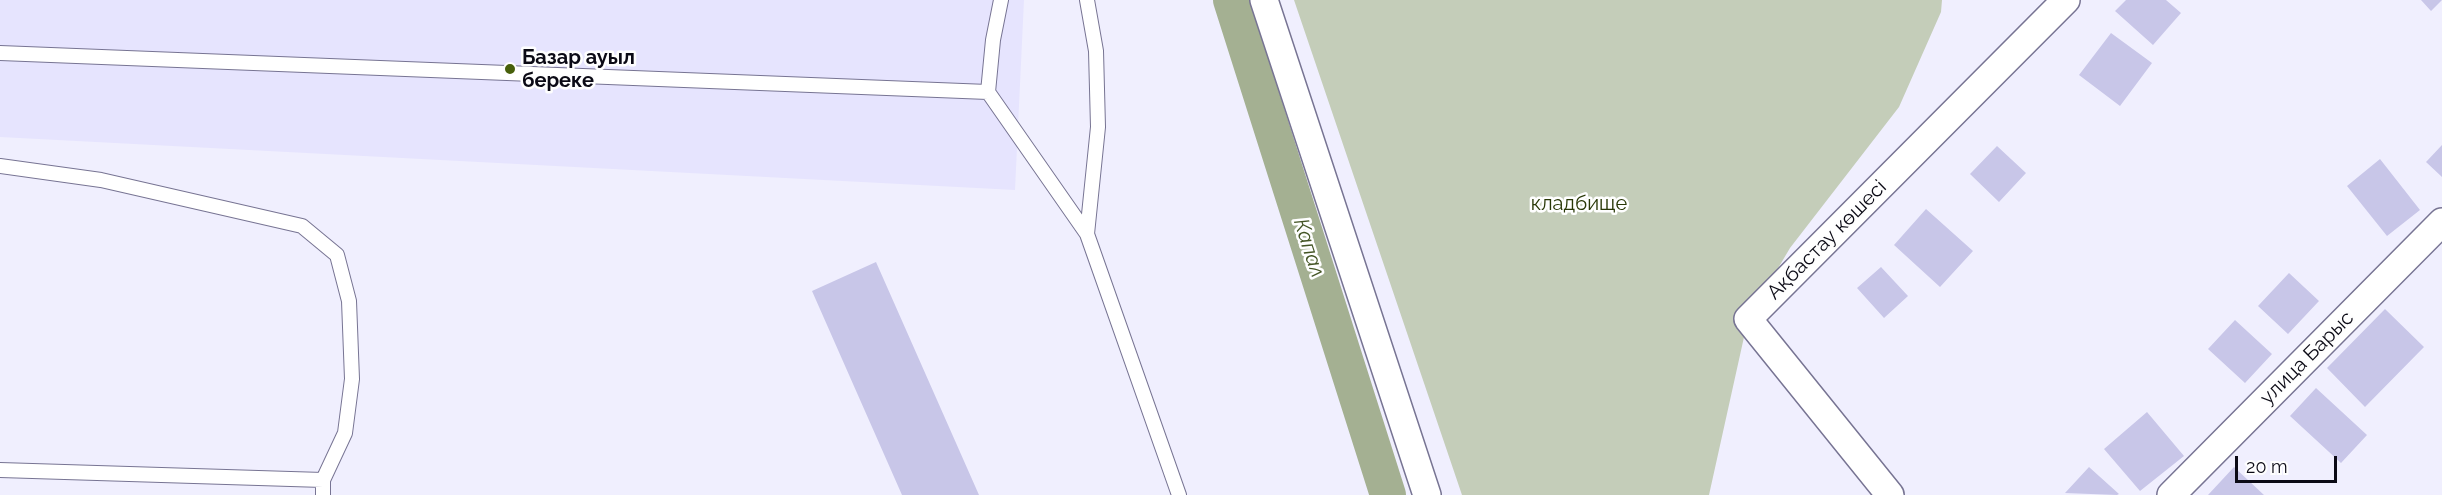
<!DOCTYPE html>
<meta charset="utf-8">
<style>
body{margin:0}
#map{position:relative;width:2442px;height:495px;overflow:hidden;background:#f0effe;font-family:Raleway,sans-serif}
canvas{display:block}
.scale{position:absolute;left:2235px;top:456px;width:102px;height:27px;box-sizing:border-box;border:3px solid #0b0a15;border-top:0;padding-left:8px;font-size:18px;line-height:21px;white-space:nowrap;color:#0b0a15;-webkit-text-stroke:4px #fefefe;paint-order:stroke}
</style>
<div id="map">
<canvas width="2442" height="495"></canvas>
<div class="scale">20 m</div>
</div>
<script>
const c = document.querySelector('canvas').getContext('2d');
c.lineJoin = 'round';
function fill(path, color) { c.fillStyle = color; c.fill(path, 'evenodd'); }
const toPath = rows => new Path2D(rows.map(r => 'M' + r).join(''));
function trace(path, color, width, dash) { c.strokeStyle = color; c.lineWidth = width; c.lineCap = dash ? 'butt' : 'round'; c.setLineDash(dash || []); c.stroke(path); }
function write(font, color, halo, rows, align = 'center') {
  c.font = font + ' Raleway,sans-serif'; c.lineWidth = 5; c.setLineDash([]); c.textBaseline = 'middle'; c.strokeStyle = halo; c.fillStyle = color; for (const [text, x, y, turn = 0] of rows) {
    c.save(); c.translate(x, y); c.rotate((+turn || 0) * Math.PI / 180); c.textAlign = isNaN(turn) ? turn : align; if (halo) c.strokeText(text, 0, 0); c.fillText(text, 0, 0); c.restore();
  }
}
const built = toPath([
 [0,0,1024,0,1015,190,0,137]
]);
const green = toPath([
 [1294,0,1942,0,1941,12,1899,107,1790,248,1748,319,1709,495,1462,495]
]);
const canal = toPath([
 [1231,0,1388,495]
]);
const building = toPath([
 [2126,0,2166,0,2181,13,2153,45,2115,11],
 [2421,0,2442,0,2431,11],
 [2111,33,2152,63,2120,106,2079,75],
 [2442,145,2442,177,2426,162],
 [1997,146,2026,173,1999,202,1970,174],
 [2380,159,2420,210,2387,236,2347,186],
 [1926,209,1973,251,1940,287,1894,245],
 [876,262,979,495,902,495,812,291],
 [1881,267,1908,296,1884,318,1857,288],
 [2289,273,2319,301,2288,334,2258,306],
 [2385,309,2424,347,2365,407,2327,368],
 [2235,320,2272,354,2245,383,2208,349],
 [2316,388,2367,435,2341,463,2290,416],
 [2147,412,2184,456,2140,491,2104,449],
 [2089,467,2119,494,2117,495,2065,493],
 [2234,467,2264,495,2208,495]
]);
const service = toPath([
 [0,53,988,92,993,40,1001,0],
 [988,92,1087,234,1179,495],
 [0,166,101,180,302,226,337,255,349,301,352,379,345,433,323,480],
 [1087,234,1098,127,1096,51,1087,0],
 [0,470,323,480,323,495]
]);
const minor = toPath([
 [1264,0,1427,495],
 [1890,495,1748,319,2066,0],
 [2171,495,2442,222]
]);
const markers = [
 [510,69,6,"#475f0b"]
];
const poiNames = [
 ["Базар ауыл",522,58],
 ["береке",522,81]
];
const parkNames = [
 ["кладбище",1579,204]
];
const streetNames = [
 ["Ақбастау көшесі",1827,240,-45],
 ["улица Барыс",2307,358,-45]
];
const waterNames = [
 ["Капал",1309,248,72]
];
fill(built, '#e6e4fe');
fill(green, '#c4cdb9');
trace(canal, '#a4b092', 36);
fill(building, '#c8c6e8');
trace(service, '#777493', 16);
trace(minor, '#777493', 30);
trace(service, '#fff', 14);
trace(minor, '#fff', 27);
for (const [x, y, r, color] of markers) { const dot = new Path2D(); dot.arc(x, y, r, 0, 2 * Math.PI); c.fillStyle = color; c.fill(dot); trace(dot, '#fefefe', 2); }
write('bold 20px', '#0b0a15', '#fefefe', poiNames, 'left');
write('20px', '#283705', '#fefefe', parkNames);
write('20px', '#0b0a15', '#fefefe', streetNames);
write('italic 21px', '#435424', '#fefefe', waterNames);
</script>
